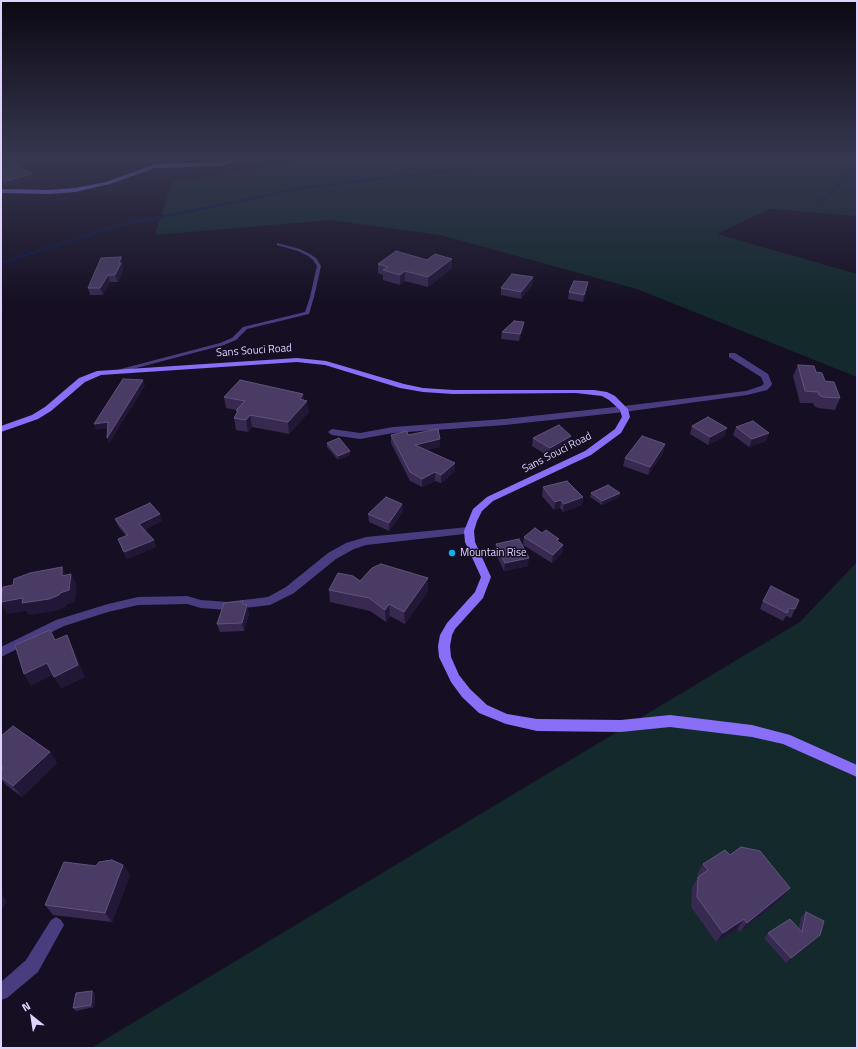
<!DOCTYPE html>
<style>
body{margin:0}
#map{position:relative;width:858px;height:1049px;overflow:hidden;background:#160f23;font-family:"Titillium Web",sans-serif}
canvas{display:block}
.frame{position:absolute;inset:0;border:2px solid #dfd3fd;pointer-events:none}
.north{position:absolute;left:12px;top:997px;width:40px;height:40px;-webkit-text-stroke:3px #160f23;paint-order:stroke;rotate:330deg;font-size:11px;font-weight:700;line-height:16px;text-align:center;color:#dfd3fd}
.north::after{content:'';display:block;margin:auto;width:14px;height:18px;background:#dfd3fd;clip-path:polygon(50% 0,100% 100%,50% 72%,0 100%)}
</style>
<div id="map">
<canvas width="858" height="1049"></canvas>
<div class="frame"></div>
<div class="north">N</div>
</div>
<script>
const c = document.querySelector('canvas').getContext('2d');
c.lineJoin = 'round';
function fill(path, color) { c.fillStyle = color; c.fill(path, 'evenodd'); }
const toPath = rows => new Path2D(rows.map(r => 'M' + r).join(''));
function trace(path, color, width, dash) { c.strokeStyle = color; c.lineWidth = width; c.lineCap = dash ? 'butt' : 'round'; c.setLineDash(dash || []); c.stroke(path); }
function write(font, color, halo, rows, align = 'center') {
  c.font = font + ' "Titillium Web",sans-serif'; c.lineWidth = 3; c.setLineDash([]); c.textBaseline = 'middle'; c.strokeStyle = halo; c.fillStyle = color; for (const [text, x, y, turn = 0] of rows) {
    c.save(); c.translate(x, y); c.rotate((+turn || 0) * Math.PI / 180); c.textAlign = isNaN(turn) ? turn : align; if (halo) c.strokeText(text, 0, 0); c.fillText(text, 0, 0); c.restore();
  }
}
const green = toPath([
 [317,158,857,158,857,216,769,209,717,234,857,274,857,377,637,289,440,235,331,220,155,235,172,182],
 [857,562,857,1048,91,1048,800,622]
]);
const streamFar1 = toPath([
 [823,200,857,165],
 [1,263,116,226,303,188,553,158]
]);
const stream = toPath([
 [1,263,3,263]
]);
const service = toPath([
 [277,243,300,249,310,254,316,258,321,266,314,297,309,314,247,329,236,340,224,345,121,372,117,372,117,370,220,343,232,338,243,327,305,312,310,297,317,266,313,260,308,256,298,251,277,245,277,243]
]);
const minor = toPath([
 [729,353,735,353,768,374,772,384,771,386,767,390,747,395,624,412,505,425,393,433,360,439,332,435,328,432,332,429,360,433,393,427,505,419,624,406,746,391,761,386,764,384,761,377,729,357,729,353],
 [469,527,473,529,474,531,473,533,366,545,354,549,336,559,294,593,270,605,227,610,201,608,187,604,138,605,108,612,64,626,1,657,1,647,56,620,108,604,138,597,187,596,201,600,227,602,268,597,286,587,328,553,346,543,366,537,469,527],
 [56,917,61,920,64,925,38,972,7,998,1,1000,1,982,26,960,51,920,56,917]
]);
const secondary = toPath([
 [225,158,231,158,234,161,222,166,155,168,110,184,75,192,49,194,1,193,1,189,49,190,75,188,106,182,155,164,221,162,227,161,225,158],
 [297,358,326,361,404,384,423,388,453,390,594,390,607,392,615,396,628,409,630,417,621,433,591,455,493,501,482,511,477,521,474,531,475,542,491,577,483,598,455,629,452,635,450,646,451,657,459,675,470,689,487,705,507,714,537,719,621,720,670,715,752,725,790,735,857,765,857,777,783,744,752,737,670,727,621,732,537,731,506,724,479,713,462,697,451,682,439,657,438,646,440,635,447,623,475,592,481,577,465,542,464,531,473,509,487,497,585,451,615,429,622,417,620,410,609,400,602,396,576,393,453,394,423,392,400,388,325,365,297,362,101,375,85,382,51,411,38,419,1,432,1,426,32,415,45,407,79,378,97,371,297,358]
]);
const wall = toPath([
 [1,158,37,158,20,167,32,174,34,179,8,186,1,182],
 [58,158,88,158,81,162],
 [138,158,159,158,157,161,139,162],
 [121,257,123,264,122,267,123,270,118,282,110,282,103,295,90,295,88,288],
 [378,264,452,268,428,287,405,281,400,285,383,280,383,275,378,273],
 [533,277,532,285,521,299,501,295,501,288],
 [588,282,587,289,583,302,568,299,569,292],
 [524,322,523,330,519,341,501,339,502,332],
 [798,365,816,372,840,398,835,410,818,408,814,406,813,403,800,403,793,376],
 [224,397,304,400,309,412,289,434,252,427,248,432,236,430,234,418,237,414,236,410,226,408],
 [692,426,725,436,708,445,690,434],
 [736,427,769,433,766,441,749,447,733,435],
 [391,435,408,435,440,439,440,447,426,450,455,471,441,483,435,481,422,487,410,481,391,443],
 [533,438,570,444,548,456,532,446],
 [327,443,350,451,350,455,338,460,327,447],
 [665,444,663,453,648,475,623,466,625,458],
 [543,487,583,497,582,505,563,512,560,508,554,510,542,496],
 [591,493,620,493,619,497,602,505,590,497],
 [402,504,403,512,389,531,369,522,368,514],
 [115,519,162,521,144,530,156,547,127,559,118,539,126,536,118,526],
 [524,537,558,541,563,545,562,553,552,563,523,545],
 [496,544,528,566,504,571,495,552],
 [360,581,428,591,405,624,390,616,386,622,370,611,330,602,329,590],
 [243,601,244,605,249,613,244,631,220,632,217,624],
 [763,601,795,609,791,618,786,616,783,621,760,609],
 [1,736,50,752,57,763,22,797,6,785,1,779],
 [730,855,790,888,782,898,740,932,737,929,716,942,691,907,692,887,699,876,697,874,703,864],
 [123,865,130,875,112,922,53,915,45,905,96,866],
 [806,912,815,940,786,963,764,938,768,933,799,928,801,917],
 [92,991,95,994,94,1007,76,1011,73,1008]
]);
const shadedWall = toPath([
 [25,158,37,158,16,169,14,164],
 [80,158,88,158,81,162],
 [32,174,34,179,8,186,6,181],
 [121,257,123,264,122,267,123,270,118,282,115,275],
 [452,259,452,268,428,287,428,277],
 [405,271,405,281,400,285,400,275],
 [108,275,110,282,103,295,100,288],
 [533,277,532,285,521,299,521,292],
 [588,282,587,289,583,302,584,295],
 [524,322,523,330,519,341,520,334],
 [143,380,145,386,109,444,107,438],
 [303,394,305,404,307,401,309,412,289,434,288,422],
 [250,415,252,427,248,432,246,420],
 [108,422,110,428,96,430,94,424],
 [727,428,725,436,708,445,710,437],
 [769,433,766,441,749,447,752,439],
 [571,436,570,444,548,456,550,448],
 [440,439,440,447,415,453,415,445],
 [665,444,663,453,648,475,650,467],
 [350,451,350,455,338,460,338,456],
 [455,463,455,471,441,483,441,475],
 [435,472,435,481,422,487,422,479],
 [620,493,619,497,602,505,602,501],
 [583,497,582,505,563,512,564,504],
 [561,500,560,508,554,510,555,502],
 [402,504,403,512,389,531,389,523],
 [160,514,162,521,142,531,139,524],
 [154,540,156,547,127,559,124,552],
 [563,545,562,553,552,563,553,555],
 [529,558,528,566,504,571,505,563],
 [62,567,68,579,62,576],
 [71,574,77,586,75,602,66,605,66,607,55,611,29,615,26,611,7,614,1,603,1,602,60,593],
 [428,578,428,591,405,624,404,612],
 [389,604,390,616,386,622,385,610],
 [247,605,249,613,244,631,242,623],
 [67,635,73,648,85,677,61,689,54,677],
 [47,663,54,674,31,686,24,674],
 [50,752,57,763,22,797,13,786],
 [123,865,130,875,112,922,105,913],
 [790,888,782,898,740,932,747,923],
 [1,894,7,901,1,911],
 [744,919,737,929,716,942,723,933],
 [820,935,815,940,786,963,791,958],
 [92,991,95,994,94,1007,91,1005]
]);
const building = toPath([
 [1,158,25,158,14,164,32,174,6,181,1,178,1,158],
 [396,251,427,260,435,254,452,259,428,277,405,271,400,275,383,270,388,267,378,264,396,251],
 [121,257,119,263,121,263,115,275,108,275,100,288,88,288,101,258,121,257],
 [512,274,533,277,521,292,501,288,512,274],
 [574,281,588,282,584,295,569,292,574,281],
 [514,321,524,322,520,334,502,332,514,321],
 [798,365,814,366,816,372,822,373,825,381,834,382,840,398,823,397,819,395,818,392,805,391,798,365],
 [123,379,143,380,107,438,108,422,94,424,123,379],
 [240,380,303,394,300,399,307,401,288,422,250,415,246,420,234,418,238,411,236,410,245,401,224,397,240,380],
 [708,417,727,428,710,437,692,426,708,417],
 [753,421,769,433,752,439,736,427,753,421],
 [559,425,571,436,550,448,533,438,559,425],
 [438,429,440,439,415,445,455,463,441,475,435,472,422,479,410,472,391,435,407,431,408,435,438,429],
 [642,436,665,444,650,467,625,458,642,436],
 [339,438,350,451,338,456,327,443,339,438],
 [567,481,583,497,564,504,561,500,555,502,543,487,567,481],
 [608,485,620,493,602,501,591,493,608,485],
 [386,497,402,504,389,523,368,514,386,497],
 [150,503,160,514,139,524,154,540,124,552,118,539,128,535,115,519,150,503],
 [535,528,542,533,546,530,559,539,556,540,563,545,553,555,524,537,535,528],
 [519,539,529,558,505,563,496,544,519,539],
 [381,564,428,578,404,612,389,604,385,610,369,598,329,590,338,573,353,576,360,581,372,568,381,564],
 [62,567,62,576,71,574,69,590,60,593,59,595,49,599,22,603,23,598,1,602,1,598,3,587,13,585,14,579,30,573,62,567],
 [771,586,799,600,795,609,789,608,787,613,763,601,771,586],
 [243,601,242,604,247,605,242,623,217,624,224,603,243,601],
 [50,630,55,640,67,635,78,665,54,677,47,663,24,674,15,645,50,630],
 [13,726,50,752,13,786,1,777,1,770,3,768,1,766,1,736,13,726],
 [741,847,760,851,790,888,747,923,744,919,723,933,697,897,698,877,708,870,703,864,725,850,730,855,741,847],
 [112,860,123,865,105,913,45,905,64,862,96,866,99,862,112,860],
 [806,912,824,921,820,935,791,958,768,933,790,919,802,932,806,912],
 [92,991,91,1005,73,1008,76,993,92,991]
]);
const markers = [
 [452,553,4,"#0db3ef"]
];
const streetNames = [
 ["Sans Souci Road",254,351,-4],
 ["Sans Souci Road",557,453,-27]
];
const poiNames = [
 ["Mountain Rise",460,553]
];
fill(green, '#13292c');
trace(streamFar1, '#0c163e', 2.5);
trace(stream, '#0c163e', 3.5);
fill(service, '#4a3d7f');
fill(minor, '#4a3d7f');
fill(secondary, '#896ff7');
fill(wall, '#372950');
fill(shadedWall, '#221736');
fill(building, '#493b63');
trace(building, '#60537b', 1);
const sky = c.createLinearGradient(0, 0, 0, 305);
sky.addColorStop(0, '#0c0813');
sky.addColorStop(0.52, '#363750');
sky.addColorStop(1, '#36375000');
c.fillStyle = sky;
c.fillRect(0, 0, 858, 305);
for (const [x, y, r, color] of markers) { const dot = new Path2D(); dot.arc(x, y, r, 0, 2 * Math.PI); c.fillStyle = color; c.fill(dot); trace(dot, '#160f23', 1.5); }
write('11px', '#dfd3fd', '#160f23', streetNames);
write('11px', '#dfd3fd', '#160f23', poiNames, 'left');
</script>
